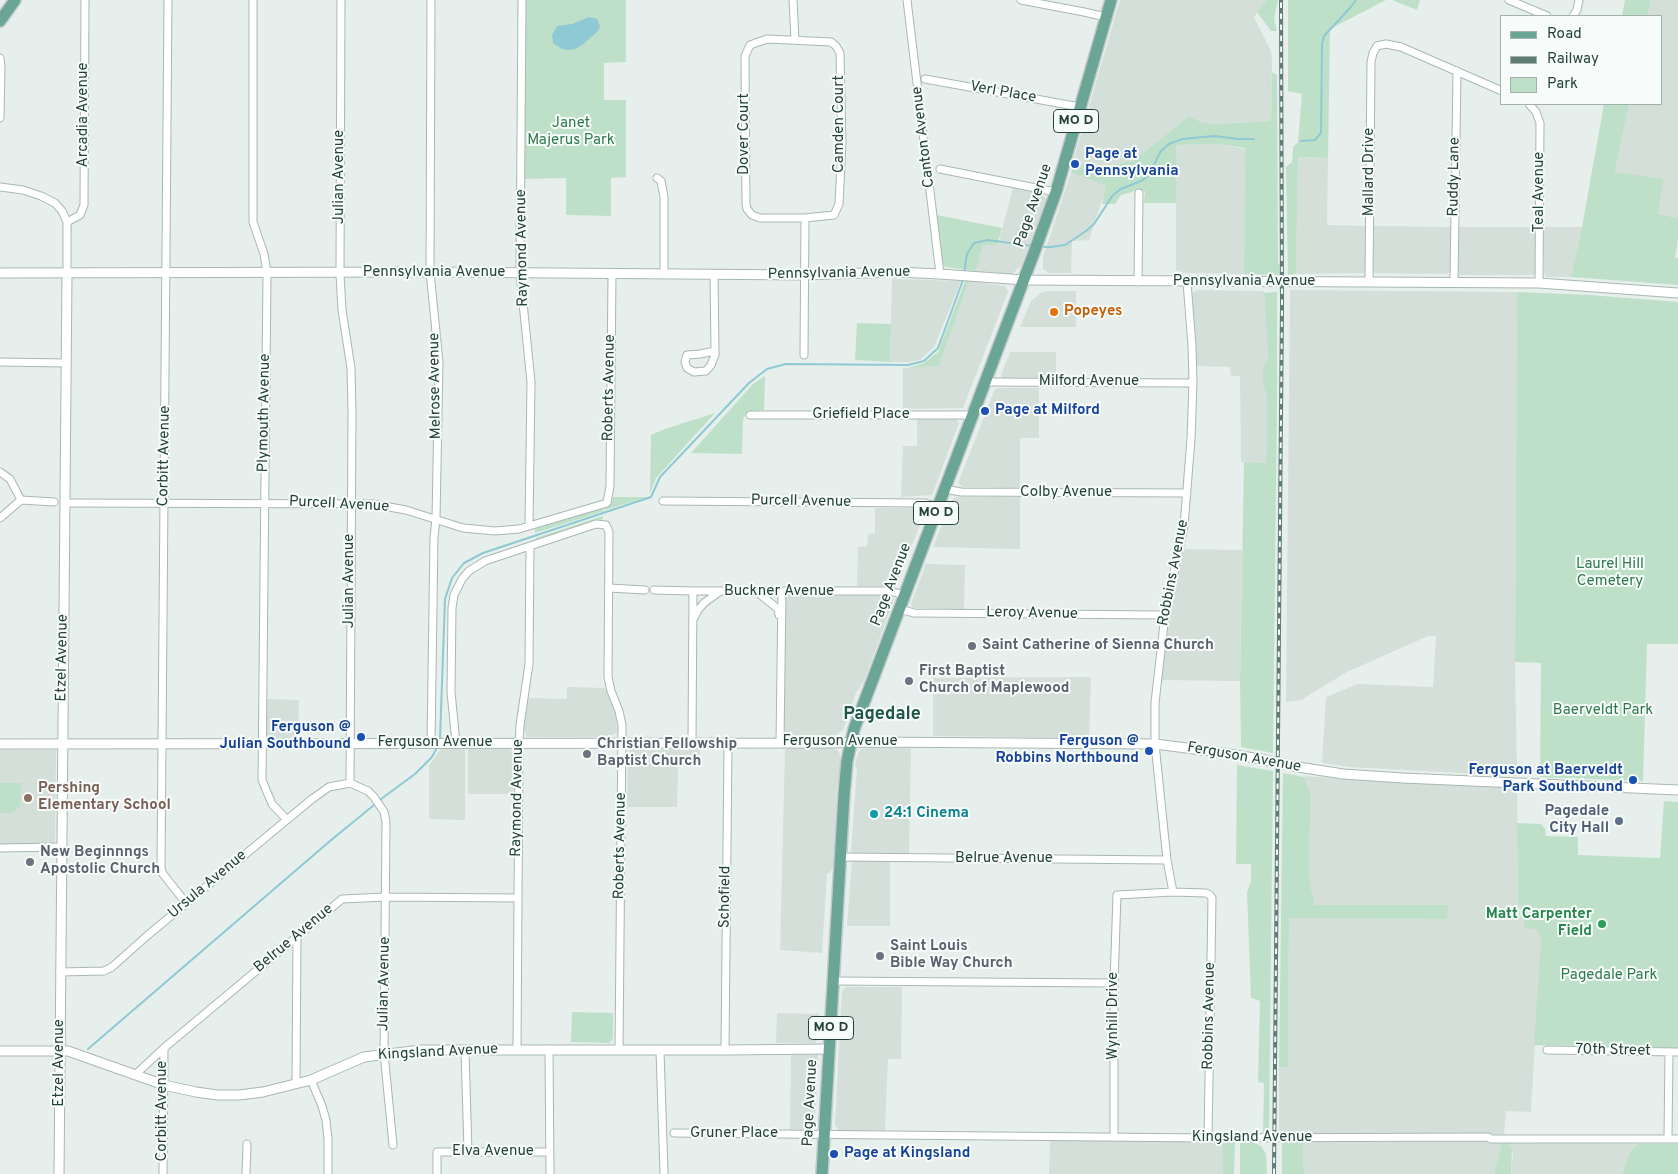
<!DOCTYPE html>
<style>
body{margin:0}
#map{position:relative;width:1678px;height:1174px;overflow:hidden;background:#e6efeb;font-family:Overpass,sans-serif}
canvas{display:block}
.legend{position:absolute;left:1500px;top:15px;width:162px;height:90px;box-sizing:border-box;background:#f7fbf9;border:1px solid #a3b1ad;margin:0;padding:6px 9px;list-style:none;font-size:15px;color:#24423a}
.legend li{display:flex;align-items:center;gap:10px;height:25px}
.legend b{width:25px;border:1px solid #a3b1ad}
</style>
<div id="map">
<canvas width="1678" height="1174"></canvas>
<ul class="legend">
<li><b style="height:6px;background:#6aa596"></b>Road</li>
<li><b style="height:6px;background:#5f7d75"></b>Railway</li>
<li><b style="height:14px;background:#bfe0c8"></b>Park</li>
</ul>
</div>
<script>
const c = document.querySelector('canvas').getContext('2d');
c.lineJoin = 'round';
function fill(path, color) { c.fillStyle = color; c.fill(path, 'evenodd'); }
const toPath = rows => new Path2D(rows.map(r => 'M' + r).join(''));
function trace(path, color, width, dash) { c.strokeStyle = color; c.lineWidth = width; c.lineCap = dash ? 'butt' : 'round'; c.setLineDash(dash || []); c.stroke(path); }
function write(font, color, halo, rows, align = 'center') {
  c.font = font + ' Overpass,sans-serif'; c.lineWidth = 4; c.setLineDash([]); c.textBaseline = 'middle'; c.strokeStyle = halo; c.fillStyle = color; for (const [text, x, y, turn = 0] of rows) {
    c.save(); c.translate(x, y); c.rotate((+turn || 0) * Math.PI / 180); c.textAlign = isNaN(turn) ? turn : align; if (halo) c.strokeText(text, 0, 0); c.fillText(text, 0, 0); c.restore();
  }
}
const built = toPath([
 [1120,0,1266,0,1254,17,1271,51,1272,62,1271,121,1216,124,1203,123,1189,116,1134,160,1099,168,1073,161],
 [1651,0,1678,0,1678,218,1658,214,1615,172,1629,104,1662,104,1662,16,1647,16],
 [1218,144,1245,149,1244,274,1185,273,1176,270,1176,145],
 [1298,157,1328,158,1327,225,1366,226,1366,272,1364,273,1296,274],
 [1071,173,1107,185,1089,240,1072,241,1071,273,1049,273,1043,269,1043,257],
 [1013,188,1042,193,1046,199,1021,266,1012,274,976,271,983,245,998,245],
 [1374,226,1451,227,1450,272,1446,274,1375,273,1373,271],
 [1458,227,1536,227,1535,275,1460,275,1458,271],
 [1543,227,1582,227,1571,277,1546,277,1544,272],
 [892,279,961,281,934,347,920,360,908,362,890,362],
 [969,281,1005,286,1008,292,963,408,903,409,903,368,939,366],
 [1197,290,1264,291,1268,357,1263,370,1263,382,1267,401,1266,463,1241,462,1240,376,1231,376,1230,367,1197,366,1192,297,1193,293],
 [1290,290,1517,292,1515,662,1517,776,1349,767,1322,763,1326,697,1358,684,1433,687,1436,636,1428,636,1347,672,1301,700,1286,702],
 [1048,291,1076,291,1076,327,1020,327,1031,301,1042,292],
 [1010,352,1056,352,1056,378,1002,379,1001,375],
 [998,388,1039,388,1039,438,1020,438,1020,488,962,487,958,483,995,389],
 [917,419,956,419,959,423,932,495,901,497,903,446,917,446],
 [956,497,1020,497,1020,549,933,547,952,500],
 [875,508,923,508,926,509,897,584,892,586,857,586,858,547,867,546,868,534,875,533],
 [1184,549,1242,550,1240,681,1161,680,1171,608],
 [926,564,965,565,964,609,914,608,912,607,911,604],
 [790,595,889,595,894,599,864,681,856,693,843,730,836,735,824,737,788,737,784,734,786,599],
 [1091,677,1089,738,933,736,933,678],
 [567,687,605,688,616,714,617,732,610,737,527,737,523,728,527,698,567,699],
 [267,699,299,700,298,738,268,738,266,735],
 [788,748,832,748,838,750,840,755,840,783,837,785,834,851,836,853,835,861,830,873,827,873,822,953,780,950,785,750],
 [869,748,911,748,909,853,855,853,851,852,857,769,855,766,856,760,859,752,861,749],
 [441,749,465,749,465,820,429,819,429,766],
 [468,749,510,749,512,751,514,756,513,794,468,794],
 [629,749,700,749,700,766,678,766,677,807,627,807,628,752],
 [0,750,53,750,56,751,55,841,54,844,0,844],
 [1307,776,1366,781,1517,788,1518,902,1525,910,1541,937,1531,1112,1506,1111,1504,1134,1281,1134,1279,1130,1279,1067,1288,1066,1289,918,1447,919,1447,905,1315,905,1310,884,1309,855,1311,796,1304,777],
 [852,861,890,861,890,926,847,926],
 [846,987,902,987,901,1059,888,1059,885,1130,839,1131,835,1125,842,991],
 [777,1013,819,1014,816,1043,776,1043],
 [791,1054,818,1055,815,1126,813,1129,790,1130],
 [1050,1139,1223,1141,1223,1174,1049,1174],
 [1303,1142,1502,1142,1494,1174,1304,1174],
 [1509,1143,1638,1144,1630,1152,1622,1174,1511,1174,1513,1154]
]);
const green = toPath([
 [525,0,626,0,626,62,604,63,604,100,626,100,626,177,611,178,611,216,566,215,566,178,524,179],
 [1266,0,1278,0,1274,19,1277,31,1271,31,1257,12],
 [1288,0,1386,0,1330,29,1328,158,1298,157,1296,274,1288,275,1286,167,1292,162,1293,147,1298,142,1302,94,1288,91],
 [1392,0,1420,0,1417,10],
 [1625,0,1651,0,1647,16,1622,16],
 [1272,72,1277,75,1278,263,1281,267,1281,275,1244,274,1245,148,1218,144,1176,145,1176,203,1144,203,1145,191,1135,191,1121,195,1115,204,1102,204,1106,185,1071,173,1073,161,1099,168,1134,160,1189,116,1203,123,1216,124,1271,121],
 [1604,104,1629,104,1615,172,1663,179,1658,214,1678,218,1678,239,1675,258,1678,258,1678,285,1571,277,1582,227],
 [937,215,1002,228,997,245,983,245,976,271,945,267,942,263],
 [965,281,969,281,939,366,908,368,924,363,938,352],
 [1277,292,1277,399,1273,753,1241,747,1240,681,1244,462,1266,463,1267,401,1263,382,1263,369,1268,357,1264,293],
 [1517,292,1590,295,1678,302,1678,644,1647,644,1643,781,1540,777,1541,663,1515,662],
 [857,323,891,324,890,362,855,360],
 [765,376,764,410,750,411,746,413,743,420,742,454,691,453,753,384],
 [715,413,656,478,650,494,651,435,665,429],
 [613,497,648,497,605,510,605,507,611,504],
 [603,508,604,511,535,533,535,529],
 [603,516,603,519,536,541,536,538],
 [1237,765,1273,771,1269,1133,1263,1133,1264,1083,1258,1082,1260,1001,1251,998,1247,892,1251,881,1251,864,1236,864],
 [1283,773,1304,777,1311,795,1309,855,1310,884,1315,905,1448,905,1447,919,1289,918,1288,1067,1279,1067],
 [0,783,21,783,20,806,13,813,0,813],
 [1664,801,1678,802,1678,1049,1658,1047,1534,1045,1541,937,1536,929,1524,928,1525,910,1518,902,1517,823,1541,824,1545,829,1546,836,1578,837,1578,855,1660,858],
 [572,1012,613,1013,613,1038,611,1041,609,1043,571,1042],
 [1223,1141,1235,1141,1234,1174,1223,1174],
 [1240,1141,1250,1141,1261,1146,1266,1154,1267,1174,1240,1174],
 [1282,1142,1303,1142,1304,1174,1282,1174],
 [1502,1142,1509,1143,1512,1149,1511,1174,1494,1174],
 [1638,1144,1678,1144,1678,1174,1622,1174,1630,1152]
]);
const water = toPath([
 [589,17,597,19,600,26,598,31,582,45,575,49,568,50,562,49,553,43,552,35,557,26,572,24]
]);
const stream = toPath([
 [1301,141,1315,140,1321,133,1322,44,1324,36,1350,8,1356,0],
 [1041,247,1051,247,1065,245,1086,231,1094,224,1113,195,1121,189,1141,181,1148,176,1161,151,1169,144,1182,139,1214,136,1239,139,1254,139],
 [964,273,967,254,974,243,988,240,1032,246],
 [440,739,445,599,452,578,464,563,483,553,651,497,660,477,749,383,767,369,786,364,908,365,924,361,938,348,963,280],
 [88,1049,330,841,385,796,415,774,432,757,438,746]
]);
const minor = toPath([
 [168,0,161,868,163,874,186,903],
 [253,0,253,222,264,254,267,273,262,780,272,804,287,820],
 [341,0,340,274,342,310,351,368,352,411,350,783,368,791,374,797,384,812,386,822,384,1053,393,1145],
 [522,0,520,273,531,382,529,526],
 [793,0,795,40],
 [907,0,940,274],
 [1021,0,1084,12,1106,17],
 [1509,0,1547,16],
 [1573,16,1577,10,1579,0],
 [767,39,831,42,836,46,840,53,842,143,839,204,834,215,805,218,760,218,752,215,747,209,746,204,745,56,750,45,767,39],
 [0,58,1,67,0,118],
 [925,79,1080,107],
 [1529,104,1536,112,1540,123,1539,283],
 [940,169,1056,192],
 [657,178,661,181,664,197,664,273],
 [0,187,23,190,41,196,55,203,62,211,67,222,67,273],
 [67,222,80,215,84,205,85,0],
 [714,274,715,351,715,355,711,365,706,371,694,372,687,368,685,362,687,355,700,354,715,351],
 [1138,282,1139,193],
 [1369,282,1371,62,1373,53,1377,46,1386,44,1401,47,1502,91],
 [1454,282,1457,71],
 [804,355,805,218],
 [0,362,66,363],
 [986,382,1193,383],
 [750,415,973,415],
 [0,472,10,479,21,500],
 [945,489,961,492,1187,493],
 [663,501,925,503,938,507],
 [65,503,373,504,406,510,463,528,495,531,519,529,607,503,610,486,612,273],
 [0,518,21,500,54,502],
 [609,588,645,590],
 [654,590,693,591,890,591,904,595],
 [756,591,778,609,779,615],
 [899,609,914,613,1165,615],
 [694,618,698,610,704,603,719,592],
 [431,743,434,537,436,519,439,362,430,272,431,0],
 [456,743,451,692,452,608,454,595,462,579,469,571,485,561,596,524,606,525,609,532,608,677,611,691,619,711,622,725,619,1049],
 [692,743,693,591],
 [780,743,782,592],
 [0,848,61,847],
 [840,857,1167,860],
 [1173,892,1167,860,1155,744,1155,703,1165,615,1184,526,1191,439,1193,383,1192,346,1187,282],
 [60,972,104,971,112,967,148,935,312,799,329,787,350,783],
 [833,981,1114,983],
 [549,1049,550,1174],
 [465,1050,468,1152],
 [517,1050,519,743,520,725,529,664,530,547],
 [660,1050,664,1174],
 [725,1050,728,743],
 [1547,1050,1678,1052],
 [135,1075,164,1048,342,899,386,897,517,898],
 [311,1080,322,1106,326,1120,328,1139,328,1174],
 [296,1084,297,937],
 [674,1133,1208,1138,1488,1137,1491,1139,1678,1139],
 [1114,1137,1114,983,1117,895,1173,892,1206,893,1210,895,1212,898,1208,1138],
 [1668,1139,1669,1052],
 [163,1174,164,1048],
 [246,1174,247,1144],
 [437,1174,437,1152,550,1152]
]);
const tertiary = toPath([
 [0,273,430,272,805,275,897,272,940,274,1024,280,1539,283,1678,293],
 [0,744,830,743,866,742,1155,744,1210,751,1260,759],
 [1298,767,1343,774,1403,778,1678,790],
 [0,1051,68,1051,164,1085,196,1092,217,1095,239,1095,263,1092,311,1080,364,1057,421,1050,725,1050,830,1049],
 [59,1174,67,273]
]);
const primary = toPath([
 [0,21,15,0],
 [822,1174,844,795,847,761,854,729,1035,250,1056,192,1111,0]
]);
const rail = toPath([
 [1274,1174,1282,306,1281,0]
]);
const tertiaryBridge = toPath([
 [1260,759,1298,767]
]);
const markers = [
 [1075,164,5,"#1a4fb4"],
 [1054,312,5,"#e8710a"],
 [985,411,5,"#1a4fb4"],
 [972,646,5,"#6b7280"],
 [909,681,5,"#6b7280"],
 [361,737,5,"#1a4fb4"],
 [1149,751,5,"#1a4fb4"],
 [587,754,5,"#6b7280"],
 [1633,780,5,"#1a4fb4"],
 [28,798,5,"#8d6e63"],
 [874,814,5,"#0f9aa8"],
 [1619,821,5,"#5c6f8a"],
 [30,862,5,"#6b7280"],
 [1602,924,5,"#2e9e5b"],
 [880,956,5,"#6b7280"],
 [834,1154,5,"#1a4fb4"]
];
const shields = [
 [1076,121,45],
 [936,513,45],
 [831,1028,45]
];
const shieldNames = [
 ["MO D",1076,121],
 ["MO D",936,513],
 ["MO D",831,1028]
];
const streetNames = [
 ["Verl Place",1003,93,10],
 ["Arcadia Avenue",84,115,-90],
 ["Camden Court",840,124,-90],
 ["Dover Court",745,134,-90],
 ["Canton Avenue",924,137,-97],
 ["Mallard Drive",1370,172,-90],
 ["Julian Avenue",340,177,-90],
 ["Ruddy Lane",1455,177,-89],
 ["Teal Avenue",1540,192,-90],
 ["Page Avenue",1034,206,-71],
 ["Raymond Avenue",523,248,-91],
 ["Pennsylvania Avenue",434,273],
 ["Pennsylvania Avenue",839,274,-1],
 ["Pennsylvania Avenue",1244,282],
 ["Milford Avenue",1089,382],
 ["Melrose Avenue",436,386,-91],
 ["Roberts Avenue",610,388,-89],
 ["Plymouth Avenue",265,413,-89],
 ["Griefield Place",861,415],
 ["Corbitt Avenue",165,456,-89],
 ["Colby Avenue",1066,493],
 ["Purcell Avenue",801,502,1],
 ["Purcell Avenue",339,505,3],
 ["Robbins Avenue",1174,573,-79],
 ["Julian Avenue",350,581,-90],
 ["Page Avenue",892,585,-69],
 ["Buckner Avenue",779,592],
 ["Leroy Avenue",1032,614,1],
 ["Etzel Avenue",63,658,-89],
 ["Ferguson Avenue",840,742],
 ["Ferguson Avenue",435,743],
 ["Ferguson Avenue",1244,758,10],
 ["Raymond Avenue",518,798,-89],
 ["Roberts Avenue",621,846,-89],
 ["Belrue Avenue",1004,859],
 ["Ursula Avenue",208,885,-40],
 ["Schofield",726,897,-89],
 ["Belrue Avenue",294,939,-40],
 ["Julian Avenue",385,984,-89],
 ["Wynhill Drive",1114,1016,-90],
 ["Robbins Avenue",1210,1016,-89],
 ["70th Street",1613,1051,1],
 ["Kingsland Avenue",438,1053,-3],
 ["Etzel Avenue",60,1063,-90],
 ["Page Avenue",811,1103,-87],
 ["Corbitt Avenue",163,1111,-90],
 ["Gruner Place",734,1134],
 ["Kingsland Avenue",1252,1138],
 ["Elva Avenue",493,1152]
];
const parkNames = [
 ["Janet",571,124],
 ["Majerus Park",571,141],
 ["Laurel Hill",1610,565],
 ["Cemetery",1610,582],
 ["Baerveldt Park",1603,711],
 ["Pagedale Park",1609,976]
];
const transitNames = [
 ["Page at",1085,155],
 ["Pennsylvania",1085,172],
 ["Page at Milford",995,411],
 ["Ferguson @",351,728,"right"],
 ["Julian Southbound",351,745,"right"],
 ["Ferguson @",1139,742,"right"],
 ["Robbins Northbound",1139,759,"right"],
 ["Ferguson at Baerveldt",1623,771,"right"],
 ["Park Southbound",1623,788,"right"],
 ["Page at Kingsland",844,1154]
];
const foodNames = [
 ["Popeyes",1064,312]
];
const worshipNames = [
 ["Saint Catherine of Sienna Church",982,646],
 ["First Baptist",919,672],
 ["Church of Maplewood",919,689],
 ["Christian Fellowship",597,745],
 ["Baptist Church",597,762],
 ["New Beginnngs",40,853],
 ["Apostolic Church",40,870],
 ["Saint Louis",890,947],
 ["Bible Way Church",890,964]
];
const educationNames = [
 ["Pershing",38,789],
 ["Elementary School",38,806]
];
const serviceNames = [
 ["Pagedale",1609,812],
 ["City Hall",1609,829]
];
const cultureNames = [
 ["24:1 Cinema",884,814]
];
const leisureNames = [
 ["Matt Carpenter",1592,915],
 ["Field",1592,932]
];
const quarterNames = [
 ["Pagedale",882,715]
];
fill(built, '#d4dfda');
fill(green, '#bfe0c8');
fill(water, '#8ec9d4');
trace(stream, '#8ec9d4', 2);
trace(minor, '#a8b8b2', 9);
trace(tertiary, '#a8b8b2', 11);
trace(primary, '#c2cac8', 14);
trace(minor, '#fff', 7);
trace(tertiary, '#fff', 9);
trace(primary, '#6aa596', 11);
trace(rail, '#5f7d75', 4);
trace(rail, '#f7fbf9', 2, [5.5]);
trace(tertiaryBridge, '#a8b8b2', 11, []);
trace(tertiaryBridge, '#fff', 9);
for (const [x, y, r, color] of markers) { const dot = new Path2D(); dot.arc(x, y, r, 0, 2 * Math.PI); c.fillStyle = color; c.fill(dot); trace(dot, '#f7fbf9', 2); }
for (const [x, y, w] of shields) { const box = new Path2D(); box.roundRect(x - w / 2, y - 11.5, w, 23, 4); c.fillStyle = '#f7fbf9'; c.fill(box); trace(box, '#24423a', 1); }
write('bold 14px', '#24423a', null, shieldNames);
write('15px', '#24423a', '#f7fbf9', streetNames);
write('15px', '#2d7a4b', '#f7fbf9', parkNames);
write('bold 15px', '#164399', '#f7fbf9', transitNames, 'left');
write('bold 15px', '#c56008', '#f7fbf9', foodNames, 'left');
write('bold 15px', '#5b616d', '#f7fbf9', worshipNames, 'left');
write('bold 15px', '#785e54', '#f7fbf9', educationNames, 'left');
write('bold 15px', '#4e5e75', '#f7fbf9', serviceNames, 'right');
write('bold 15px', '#0d838f', '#f7fbf9', cultureNames, 'left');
write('bold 15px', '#27864d', '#f7fbf9', leisureNames, 'right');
write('bold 18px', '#1f5548', '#f7fbf9', quarterNames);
</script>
